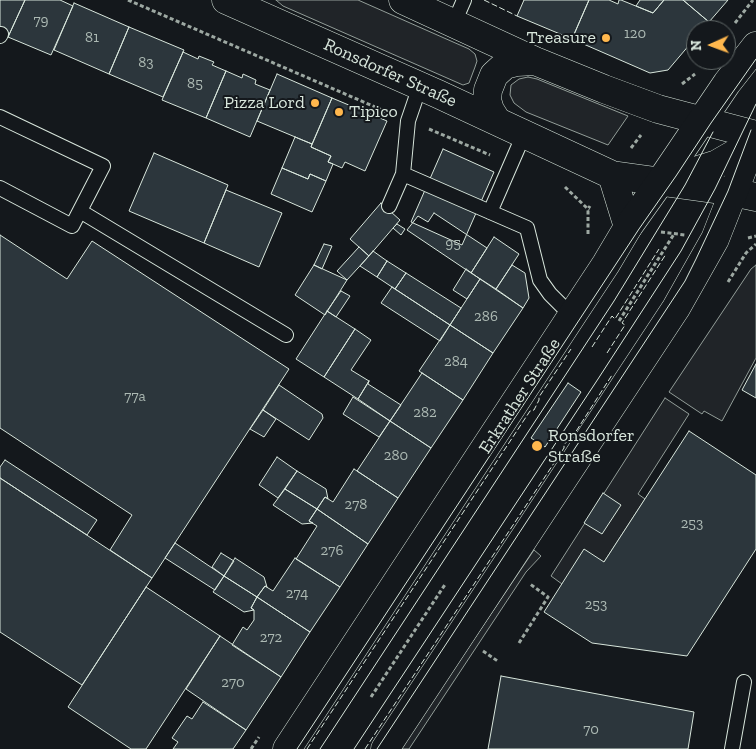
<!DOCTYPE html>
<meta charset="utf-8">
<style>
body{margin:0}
#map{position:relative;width:756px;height:749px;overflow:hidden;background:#14181c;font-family:"Zilla Slab",serif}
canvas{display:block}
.north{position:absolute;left:686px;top:20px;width:50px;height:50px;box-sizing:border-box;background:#14181c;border:1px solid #626a69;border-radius:50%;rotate:268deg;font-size:14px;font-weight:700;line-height:20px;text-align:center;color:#d8e6dc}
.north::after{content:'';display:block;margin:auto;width:18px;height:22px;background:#ffb74d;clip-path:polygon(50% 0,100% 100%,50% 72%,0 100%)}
</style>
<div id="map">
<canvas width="756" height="749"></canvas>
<div class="north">N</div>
</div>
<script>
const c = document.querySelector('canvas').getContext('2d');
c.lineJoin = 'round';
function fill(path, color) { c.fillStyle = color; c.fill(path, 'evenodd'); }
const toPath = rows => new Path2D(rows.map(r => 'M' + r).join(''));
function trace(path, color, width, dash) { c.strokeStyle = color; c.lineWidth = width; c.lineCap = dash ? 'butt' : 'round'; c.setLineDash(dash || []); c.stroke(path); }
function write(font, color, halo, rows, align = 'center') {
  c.font = font + ' "Zilla Slab",serif'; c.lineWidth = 4; c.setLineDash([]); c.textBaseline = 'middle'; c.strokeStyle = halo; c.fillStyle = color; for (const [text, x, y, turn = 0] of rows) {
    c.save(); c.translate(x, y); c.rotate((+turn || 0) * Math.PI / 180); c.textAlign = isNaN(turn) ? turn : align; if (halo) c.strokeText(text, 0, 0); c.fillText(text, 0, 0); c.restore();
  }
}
const green = toPath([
 [276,0,358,0,469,49,475,54,477,61,475,67,469,83,463,85,283,6,276,0],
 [528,77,537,79,628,116,608,145,526,112,514,103,510,95,511,85,519,79,528,77],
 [756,265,756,358,722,421,704,411,702,414,669,392,751,269,756,265],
 [665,398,689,414,638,494,645,499,604,562,562,584,551,576,665,398],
 [534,550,541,556,526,572,409,749,400,749,534,550]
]);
const building = toPath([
 [0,0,25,0,8,37,0,33,0,0],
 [25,0,60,0,73,6,51,55,8,37,25,0],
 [524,0,589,0,572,39,517,16,524,0],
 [589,0,609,0,618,4,619,0,621,0,653,13,664,0,683,0,709,22,702,30,696,30,696,37,668,70,650,73,572,39,589,0],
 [640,0,664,0,653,13,636,6,640,0],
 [683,0,728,0,709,22,683,0],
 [74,3,129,27,109,74,54,50,74,3],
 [129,27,184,50,163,97,109,74,129,27],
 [183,52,198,59,199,56,214,62,212,65,226,71,206,118,162,100,183,52],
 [226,71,242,78,243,74,256,80,255,84,270,90,250,137,206,118,226,71],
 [277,74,332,98,312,144,257,121,277,74],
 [332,98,387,121,365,171,345,162,342,168,333,164,328,162,331,156,311,147,332,98],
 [295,137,312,144,311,147,331,156,328,162,333,164,326,181,310,174,308,179,282,168,295,137],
 [443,149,494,172,462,245,411,222,443,149],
 [154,153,228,185,204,243,129,211,154,153],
 [282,168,308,179,310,174,326,181,312,212,271,194,282,168],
 [226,190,282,213,259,267,204,243,226,190],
 [381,203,400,220,369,256,350,239,381,203],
 [434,213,487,248,471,273,407,230,418,216,428,222,434,213],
 [397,224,405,229,401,235,393,228,397,224],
 [0,235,67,279,92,241,289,369,152,578,110,550,132,515,0,428,0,235],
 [494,237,519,254,496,289,471,273,494,237],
 [324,244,332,246,322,269,314,265,324,244],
 [359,247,369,256,347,280,337,271,359,247],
 [373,251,387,261,377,277,360,266,373,251],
 [387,261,406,273,395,289,377,277,387,261],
 [314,265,347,280,325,315,295,295,314,265],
 [512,265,525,273,529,298,523,308,496,289,512,265],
 [466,269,480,279,467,299,453,290,466,269],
 [406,273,461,308,450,325,395,289,406,273],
 [480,279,523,308,493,353,450,325,480,279],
 [392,287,450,325,440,341,381,303,392,287],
 [341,291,350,296,336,317,327,311,341,291],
 [327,311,355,329,324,377,296,359,327,311],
 [450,325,493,353,463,400,419,371,450,325],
 [355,329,371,340,351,370,369,381,358,399,324,377,355,329],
 [756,364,756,398,742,390,756,364],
 [422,373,463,400,431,448,390,421,422,373],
 [369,381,368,384,401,405,390,421,358,399,369,381],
 [568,383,581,392,545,447,531,438,568,383],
 [279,385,322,414,323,418,309,440,263,410,279,385],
 [353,397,390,421,379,437,343,414,353,397],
 [263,410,276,419,264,437,250,429,263,410],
 [390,421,431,448,398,498,357,471,390,421],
 [689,431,756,475,756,549,687,656,592,643,544,612,584,549,604,562,689,431],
 [277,457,297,471,278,498,259,485,277,457],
 [5,460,97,520,87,535,0,478,0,467,5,460],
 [354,469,398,498,368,544,317,509,325,497,333,502,354,469],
 [297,471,326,489,328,499,325,497,317,509,285,489,297,471],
 [0,478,152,578,82,685,0,632,0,478],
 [285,489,317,509,309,521,313,523,302,524,273,505,285,489],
 [603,493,621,505,602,534,584,523,603,493],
 [317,509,368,544,340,587,296,559,317,526,309,521,317,509],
 [175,543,224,576,215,590,165,558,175,543],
 [221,553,234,561,224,576,212,567,221,553],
 [235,558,264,577,267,587,265,586,257,597,224,576,235,558],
 [295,558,340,587,310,632,257,597,265,586,273,591,295,558],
 [224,576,257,597,251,608,254,610,244,612,213,592,224,576],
 [146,587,220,636,146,749,131,749,68,707,146,587],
 [257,597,310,632,281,677,232,645,243,627,247,630,254,620,254,610,251,608,257,597],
 [220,636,281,677,246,730,186,689,220,636],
 [501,676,694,712,688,749,488,749,501,676],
 [203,702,246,730,233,749,173,749,178,742,172,738,187,716,192,719,203,702]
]);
const path = toPath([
 [128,0,389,113],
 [735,23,753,0],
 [682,84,695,74],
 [429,129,490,155],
 [631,148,641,135],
 [565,187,589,210],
 [661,232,685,235],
 [588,234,588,209,590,206],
 [748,238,756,236],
 [728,282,746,253,756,244],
 [619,321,674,234],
 [519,643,548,597,530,584],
 [483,651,499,662],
 [371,697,446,583],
 [251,749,259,737]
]);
const lane = toPath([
 [454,23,464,0],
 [0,36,1,34],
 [0,117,103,166,72,226,0,188],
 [403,174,527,228,540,280,550,294,562,306,573,314],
 [389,206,403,174,408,121,420,86],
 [80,211,286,335],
 [490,212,524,134],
 [732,749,744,682]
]);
const secondary = toPath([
 [226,0,438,94,612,175,728,191,756,197],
 [403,0,535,61,604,89,658,109,756,135],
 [497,121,490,110,487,100,488,90,494,75,505,65,517,62,535,61],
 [612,175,628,227],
 [669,179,717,164,743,149,756,135]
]);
const primary = toPath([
 [287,749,573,314,606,264,628,227,660,182,727,83,756,46],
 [385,749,676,308,715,239,756,135]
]);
const tram = toPath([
 [297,749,639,229,676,176,711,123,756,59],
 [320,749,614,301,685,185,713,132],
 [354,749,598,379,681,251,715,189,756,104],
 [377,749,685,281,696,259,728,191,751,130]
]);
const fence = toPath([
 [484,0,517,16],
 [592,347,612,316,615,319,659,249],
 [607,353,625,325,622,323,666,254],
 [307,749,530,411,534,410,539,400,539,397,571,349],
 [365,749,564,448,564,445,572,435,575,433,612,375]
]);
const markers = [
 [606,38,5,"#ffb74d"],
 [315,103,5,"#ffb74d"],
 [339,112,5,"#ffb74d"],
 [537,446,6,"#ffb74d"]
];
const numberNames = [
 ["79",41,21],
 ["120",635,34],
 ["81",92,38],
 ["83",146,63],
 ["85",195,84],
 ["95",453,244],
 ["286",486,317],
 ["284",456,362],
 ["77a",135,397],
 ["282",425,413],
 ["280",396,456],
 ["278",356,505],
 ["253",692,524],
 ["276",332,551],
 ["274",297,594],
 ["253",596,605],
 ["272",271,638],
 ["270",233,683],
 ["70",591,730]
];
const poiNames = [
 ["Treasure",596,38],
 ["Pizza Lord",305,103],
 ["Tipico",349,112,"left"],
 ["Ronsdorfer",548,436,"left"],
 ["Straße",548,457,"left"]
];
const streetNames = [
 ["Ronsdorfer Straße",390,73,24],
 ["Erkrather Straße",520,396,-57]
];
fill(green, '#202428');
trace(green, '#939e99', 1);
fill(building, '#2c363c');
trace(building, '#d8e6dc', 1);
trace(lane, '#d8e6dc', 16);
trace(secondary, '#d8e6dc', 29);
trace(primary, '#d8e6dc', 29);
trace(path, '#9da8a2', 3, [4, 2.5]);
trace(lane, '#14181c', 14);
trace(secondary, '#14181c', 28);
trace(primary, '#14181c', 28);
trace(tram, '#d8e6dc', 1);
trace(fence, '#d8e6dc', 1, [6, 2.5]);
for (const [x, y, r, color] of markers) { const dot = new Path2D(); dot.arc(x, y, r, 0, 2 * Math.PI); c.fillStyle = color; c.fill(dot); trace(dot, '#14181c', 2); }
write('15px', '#adbab4', null, numberNames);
write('18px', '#d8e6dc', '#14181c', poiNames, 'right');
write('18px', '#d8e6dc', '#14181c', streetNames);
</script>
